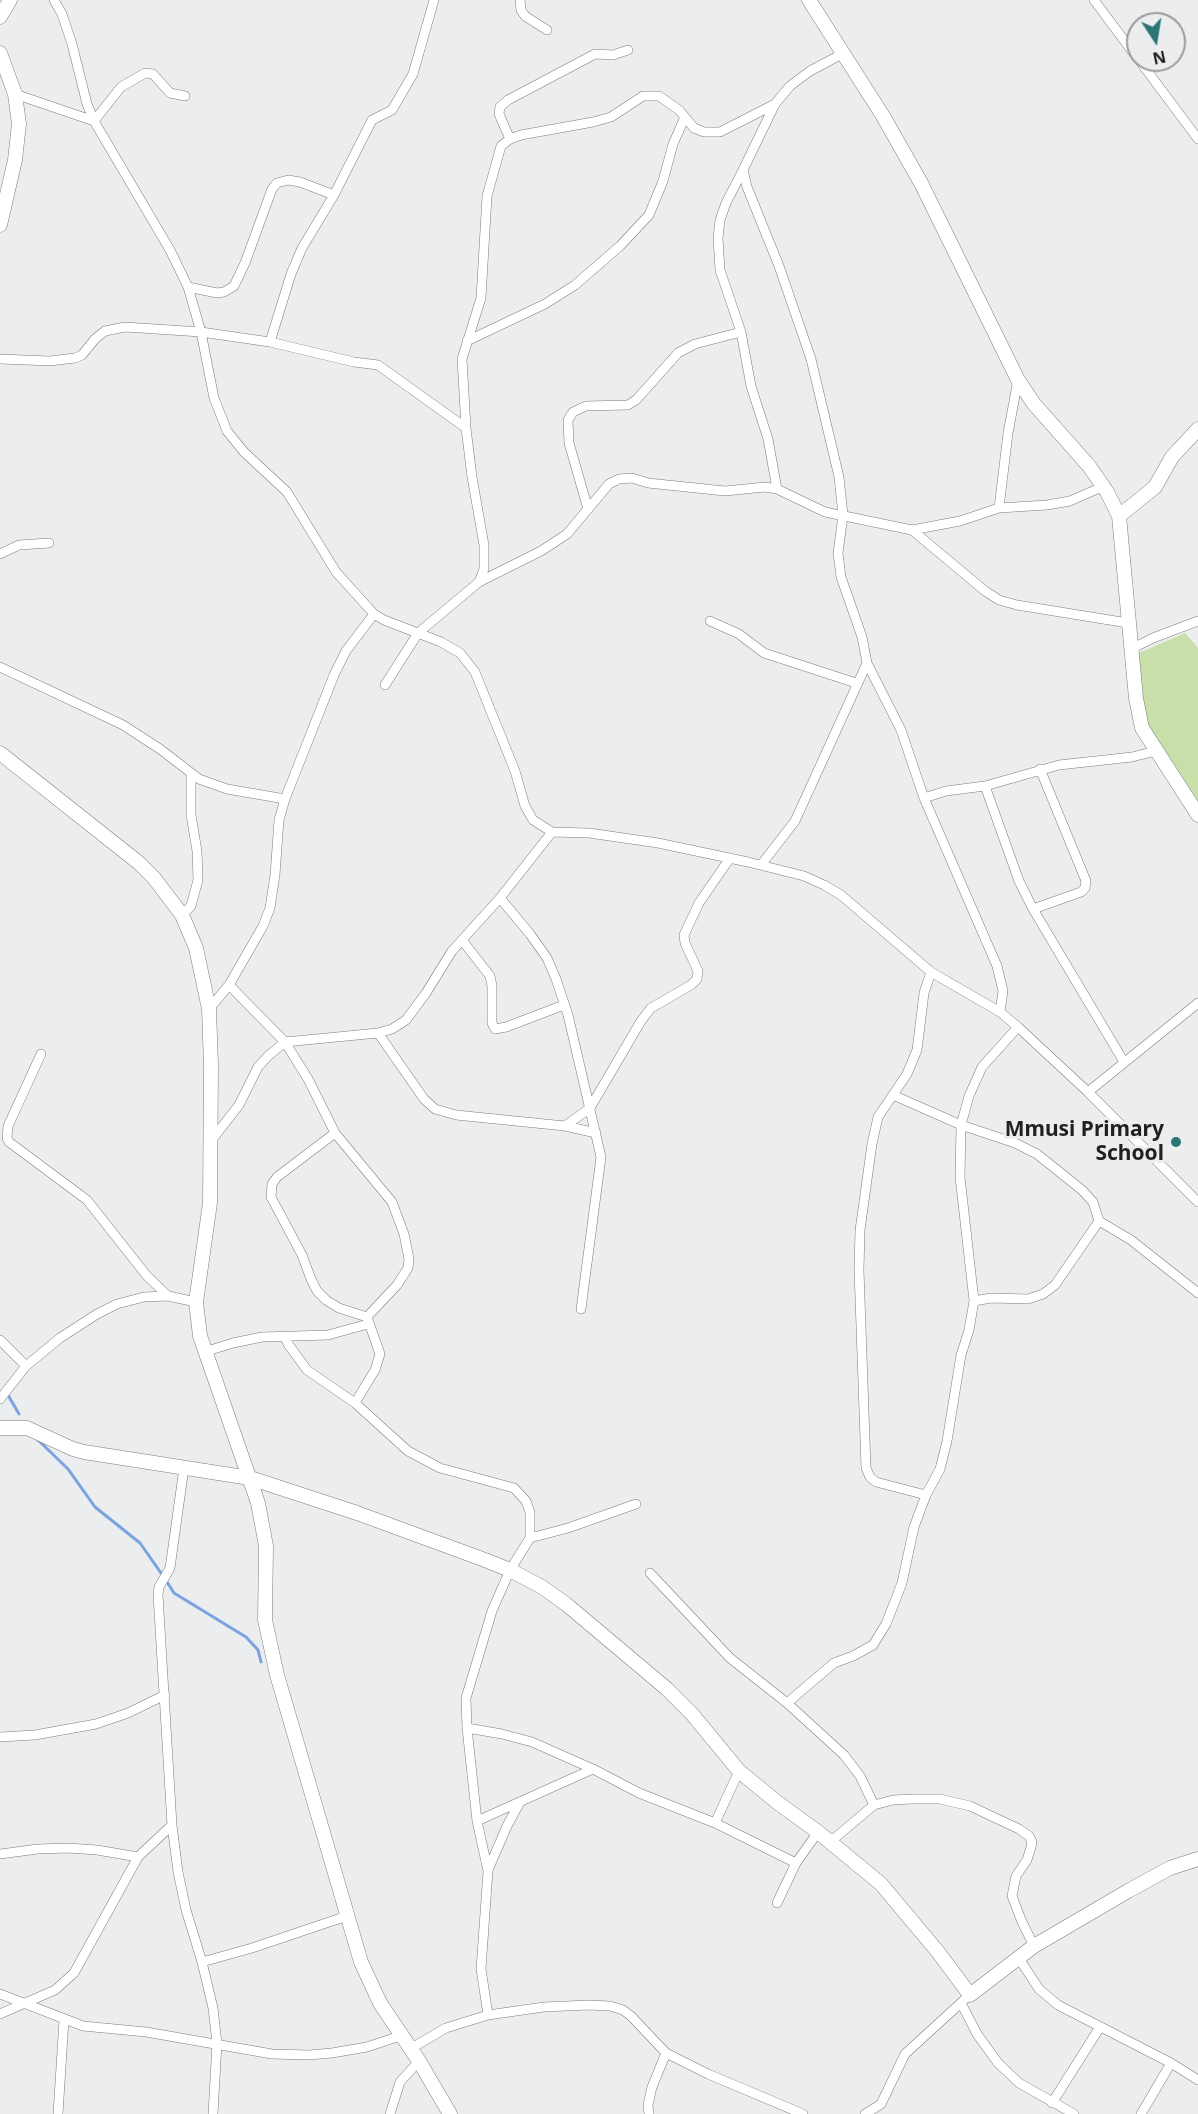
<!DOCTYPE html>
<style>
body{margin:0}
#map{position:relative;width:1198px;height:2114px;overflow:hidden;background:#ebedef;font-family:"Noto Sans",sans-serif}
canvas{display:block}
.north{position:absolute;left:1126px;top:12px;width:60px;height:60px;box-sizing:border-box;background:#ebedef;border:2px solid #999b9d;border-radius:50%;rotate:168deg;font-size:16px;font-weight:700;line-height:24px;text-align:center;color:#1f2021}
.north::after{content:'';display:block;margin:auto;width:21px;height:27px;background:#2b7575;clip-path:polygon(50% 0,100% 100%,50% 72%,0 100%)}
</style>
<div id="map">
<canvas width="1198" height="2114"></canvas>
<div class="north">N</div>
</div>
<script>
const c = document.querySelector('canvas').getContext('2d');
c.lineJoin = 'round';
function fill(path, color) { c.fillStyle = color; c.fill(path, 'evenodd'); }
const toPath = rows => new Path2D(rows.map(r => 'M' + r).join(''));
function trace(path, color, width, dash) { c.strokeStyle = color; c.lineWidth = width; c.lineCap = dash ? 'butt' : 'round'; c.setLineDash(dash || []); c.stroke(path); }
function write(font, color, halo, rows, align = 'center') {
  c.font = font + ' "Noto Sans",sans-serif'; c.lineWidth = 6; c.setLineDash([]); c.textBaseline = 'middle'; c.strokeStyle = halo; c.fillStyle = color; for (const [text, x, y, turn = 0] of rows) {
    c.save(); c.translate(x, y); c.rotate((+turn || 0) * Math.PI / 180); c.textAlign = isNaN(turn) ? turn : align; if (halo) c.strokeText(text, 0, 0); c.fillText(text, 0, 0); c.restore();
  }
}
const green = toPath([
 [1185,633,1198,648,1198,808,1148,731,1137,654]
]);
const stream = toPath([
 [8,1395,19,1414],
 [37,1439,68,1469,95,1507,140,1543,161,1573],
 [167,1582,174,1593,246,1637,258,1650,261,1662]
]);
const street = toPath([
 [54,0,62,14,72,44,87,104,94,121,121,87,145,73,153,74,170,93,185,96],
 [520,0,521,10,525,16,547,30],
 [1094,0,1138,59],
 [1139,60,1198,139],
 [15,94,94,121,170,250,188,287,201,332,214,398,227,431,244,452,287,492,336,572,374,614,384,620,441,642,460,653,475,672,515,771,525,806,533,820,552,832,589,833,658,843,748,862,804,876,824,885,841,895,931,972,1000,1012,1018,1027,1088,1092,1198,1202],
 [510,139,499,114,500,107,508,100,595,54,613,55,628,50],
 [743,170,726,203,720,220,718,238,720,270,741,332,751,386,768,439,777,489],
 [334,195,372,120,392,110,413,74,434,0],
 [188,287,217,293,224,292,234,286,245,263,272,189,277,183,288,180,300,182,334,195,302,248,291,274,270,342],
 [467,341,545,304,575,285,620,246,649,215,663,181,673,144,685,117],
 [0,359,50,361,75,358,82,355,95,339,105,331,125,327,201,332,270,342,354,362,378,365,466,428],
 [999,508,1008,433,1018,380],
 [588,509,569,443,568,420,573,412,586,406,628,405,636,400,678,353,695,344,741,332],
 [912,530,985,591,999,600,1017,605,1128,623],
 [0,554,19,545,49,543],
 [479,582,541,551,567,534,609,484,619,479,632,478,648,483,725,491,765,487,777,489,825,512,912,530,960,521,999,508,1047,505,1070,501,1104,486],
 [710,621,739,634,764,653,856,683],
 [1131,649,1153,638,1198,621],
 [867,663,901,730,924,798,997,966,1003,991,1000,1012],
 [0,667,123,725,160,749,199,779,227,789,285,799],
 [385,685,418,633,479,582,484,569,484,545,472,477,466,428,462,359,481,298,487,196,501,146,510,139,521,135,593,122,611,117,643,96,659,96,679,110,694,128,704,132,720,132,775,104],
 [985,786,1019,881,1033,909,1124,1062],
 [924,798,946,791,985,786,1059,765,1132,757,1156,751],
 [761,865,795,821,867,663,862,637,841,577,838,553,843,515,839,477,811,359,779,266,747,187,743,170,775,104,790,86,810,71,842,54],
 [500,898,530,934,547,958,556,979,568,1015,601,1157,581,1309],
 [1033,909,1081,892,1085,888,1086,881,1040,769],
 [182,915,191,906,198,880,197,851,191,815,191,774],
 [462,940,490,976,492,986,492,1023,495,1029,506,1027,564,1005],
 [229,985,285,1042,308,1079,335,1133,392,1202,404,1234,409,1259,408,1268,397,1285,367,1317,380,1354,375,1370,355,1403,408,1451,440,1468,514,1488,526,1501,530,1512,530,1538,510,1570,492,1611,466,1698,467,1728,477,1821,488,1871,481,1969,488,2015],
 [209,1009,229,985,263,926,270,908,275,875,279,820,285,799,334,675,346,651,374,614],
 [378,1033,424,1099,435,1109,456,1115,565,1126,596,1133],
 [41,1054,8,1126,7,1138,9,1142,87,1200,147,1276,168,1296],
 [1088,1092,1198,1003],
 [893,1095,961,1125,1015,1143,1037,1154,1082,1190,1093,1202,1099,1221],
 [565,1126,590,1108,641,1021,651,1008,691,985,697,979,698,971,685,943,684,935,699,903,730,858],
 [335,1133,277,1177,272,1184,271,1197,302,1255,311,1279,317,1291,326,1300,339,1308,367,1317],
 [211,1141,239,1105,258,1067,268,1056,285,1042,378,1033,392,1029,406,1020,426,993,452,951,500,898,552,832],
 [974,1301,991,1298,1028,1299,1043,1294,1055,1285,1099,1221,1131,1240,1198,1293],
 [285,1337,288,1344,307,1370,355,1403],
 [0,1340,26,1366],
 [204,1352,233,1343,262,1337,328,1335,368,1324],
 [0,1399,26,1366,60,1338,97,1314,117,1304,144,1297,168,1296,196,1302],
 [926,1495,876,1482,870,1477,866,1468,859,1270,860,1230,872,1144,878,1117,907,1074,917,1050,924,993,931,972],
 [530,1538,568,1528,636,1504],
 [650,1573,730,1658,787,1703,844,1755,860,1776,874,1805],
 [787,1703,834,1663,853,1656,873,1645,886,1624,902,1583,914,1527,926,1495,940,1469,947,1441,961,1355,969,1330,974,1301,960,1177,961,1125,969,1096,982,1067,1018,1027],
 [467,1728,502,1734,532,1742,593,1769],
 [0,1737,35,1735,96,1724,128,1713,165,1695],
 [477,1821,593,1769,639,1793,715,1823,796,1863],
 [715,1823,739,1771],
 [172,1825,158,1595,159,1587,170,1568,184,1468],
 [830,1842,874,1805,893,1800,912,1799,940,1799,970,1806,1019,1829,1029,1836,1032,1842,1031,1847,1027,1860,1016,1876,1012,1896,1022,1922,1034,1946],
 [0,1854,38,1849,68,1848,97,1850,138,1857],
 [488,1870,507,1826,520,1802],
 [777,1903,796,1863,818,1832],
 [1018,1957,1039,1989,1058,2005,1171,2063,1198,2080],
 [202,1962,213,2008,217,2043,213,2114],
 [0,1994,83,2026,146,2032,272,2054,309,2055,332,2053,367,2047,400,2036],
 [961,2003,977,2034,998,2063,1019,2083,1074,2114],
 [0,2014,55,1990,74,1973,138,1857,172,1825,178,1872,186,1910,202,1962,252,1948,347,1916],
 [410,2049,446,2028,488,2015,544,2007,589,2005,610,2006,623,2010,631,2016,666,2053,708,2074,803,2114],
 [1052,2103,1100,2027],
 [58,2114,64,2020],
 [390,2114,400,2082,419,2061],
 [649,2114,648,2105,652,2087,666,2053],
 [865,2114,881,2104,905,2054,964,2000],
 [1141,2114,1171,2063]
]);
const secondary = toPath([
 [809,0,883,116,921,183,1018,380,1034,404,1089,466,1107,492,1119,516,1136,698,1142,728,1198,815],
 [0,17,10,0],
 [0,53,15,94,19,124,15,160,0,225],
 [1119,516,1155,487,1172,457,1198,429],
 [0,753,139,863,154,878,182,915,196,948,209,1009,211,1065,210,1203,196,1302,200,1336,258,1503,266,1546,265,1620,277,1675,361,1962,380,2003,419,2061,450,2114],
 [0,1428,27,1428,73,1449,84,1452,250,1478,357,1513,485,1560,510,1570,542,1587,566,1604,667,1689,692,1714,739,1771,778,1803,818,1832,881,1884,938,1952,970,1995,1034,1946,1128,1891,1170,1868,1198,1859]
]);
const markers = [
 [1176,1142,6,"#2b7575"]
];
const poiNames = [
 ["Mmusi Primary",1164,1130],
 ["School",1164,1154]
];
fill(green, '#c9dfa9');
trace(stream, '#7ba3e0', 3);
trace(street, '#7b7c7e', 10);
trace(secondary, '#7b7c7e', 15);
trace(street, '#fff', 9);
trace(secondary, '#fff', 14);
for (const [x, y, r, color] of markers) { const dot = new Path2D(); dot.arc(x, y, r, 0, 2 * Math.PI); c.fillStyle = color; c.fill(dot); trace(dot, '#ebedef', 2); }
write('bold 21px', '#1f2021', '#ebedef', poiNames, 'right');
</script>
